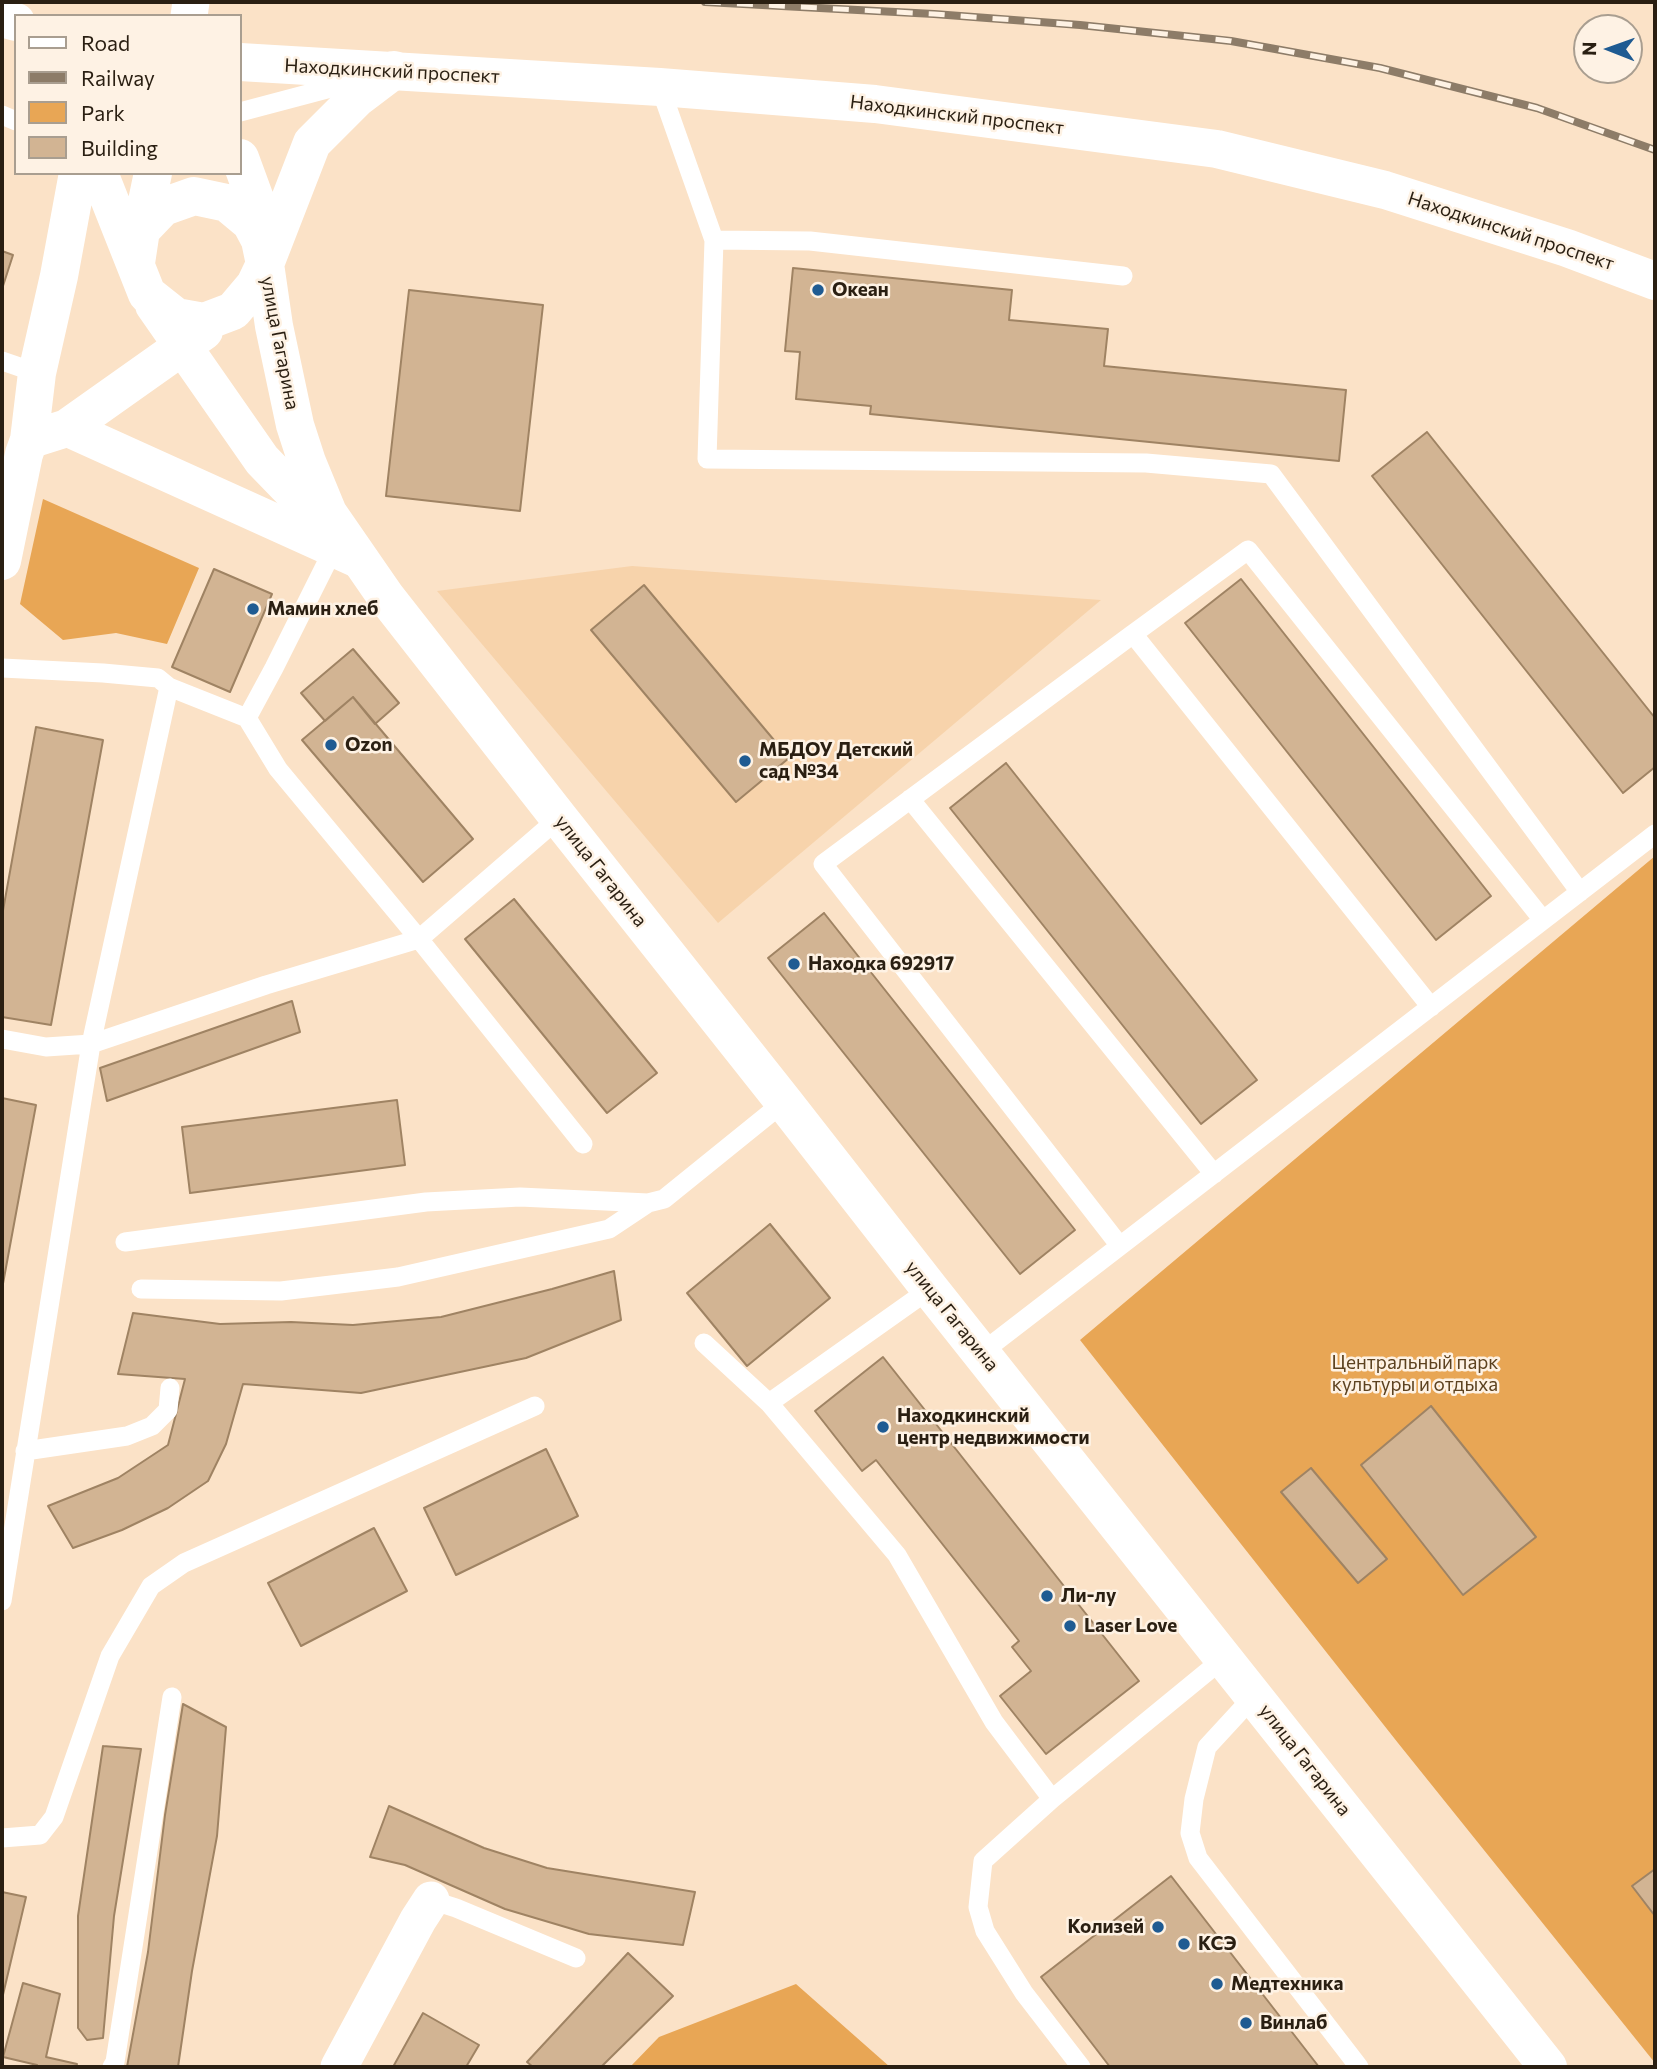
<!DOCTYPE html>
<meta charset="utf-8">
<style>
body{margin:0}
#map{position:relative;width:1657px;height:2069px;overflow:hidden;background:#fbe2c7;font-family:Commissioner,sans-serif}
canvas{display:block}
.frame{position:absolute;inset:0;border:4px solid #2a1f12;pointer-events:none}
.legend{position:absolute;left:14px;top:14px;width:228px;height:161px;box-sizing:border-box;background:#fef2e4;border:2px solid #a99e90;margin:0;padding:9px 12px;list-style:none;font-size:21px;color:#2a1f12}
.legend li{display:flex;align-items:center;gap:14px;height:35px}
.legend b{width:35px;border:2px solid #a99e90}
.north{position:absolute;left:1573px;top:14px;width:70px;height:70px;box-sizing:border-box;background:#fef2e4;border:2px solid #a99e90;border-radius:50%;rotate:271deg;font-size:19px;font-weight:700;line-height:28px;text-align:center;color:#2a1f12}
.north::after{content:'';display:block;margin:auto;width:24px;height:32px;background:#1f5b92;clip-path:polygon(50% 0,100% 100%,50% 72%,0 100%)}
</style>
<div id="map">
<canvas width="1657" height="2069"></canvas>
<div class="frame"></div>
<ul class="legend">
<li><b style="height:9px;background:#fff"></b>Road</li>
<li><b style="height:9px;background:#8d7c68"></b>Railway</li>
<li><b style="height:19px;background:#e8a655"></b>Park</li>
<li><b style="height:19px;background:#d2b493"></b>Building</li>
</ul>
<div class="north">N</div>
</div>
<script>
const c = document.querySelector('canvas').getContext('2d');
c.lineJoin = 'round';
function fill(path, color) { c.fillStyle = color; c.fill(path, 'evenodd'); }
const toPath = rows => new Path2D(rows.map(r => 'M' + r).join(''));
function trace(path, color, width, dash) { c.strokeStyle = color; c.lineWidth = width; c.lineCap = dash ? 'butt' : 'round'; c.setLineDash(dash || []); c.stroke(path); }
function write(font, color, halo, rows, align = 'center') {
  c.font = font + ' Commissioner,sans-serif'; c.lineWidth = 5; c.setLineDash([]); c.textBaseline = 'middle'; c.strokeStyle = halo; c.fillStyle = color; for (const [text, x, y, turn = 0] of rows) {
    c.save(); c.translate(x, y); c.rotate((+turn || 0) * Math.PI / 180); c.textAlign = isNaN(turn) ? turn : align; if (halo) c.strokeText(text, 0, 0); c.fillText(text, 0, 0); c.restore();
  }
}
const built = toPath([
 [632,566,1101,600,718,923,437,591]
]);
const green = toPath([
 [43,499,199,568,167,644,116,633,63,640,20,604],
 [1655,856,1655,2063,1398,1743,1080,1340],
 [796,1984,890,2067,630,2067,659,2037]
]);
const building = toPath([
 [2,251,13,255,2,289,2,251],
 [793,268,1012,290,1009,320,1108,329,1104,366,1346,390,1339,461,870,414,871,406,796,399,800,352,785,351,793,268],
 [409,290,543,305,520,511,386,496,409,290],
 [1427,432,1655,718,1655,767,1623,793,1372,476,1427,432],
 [214,569,272,594,230,692,172,667,214,569],
 [1241,579,1491,896,1436,940,1185,623,1241,579],
 [644,585,789,758,736,802,591,630,644,585],
 [353,649,399,703,375,724,353,697,325,721,301,693,353,649],
 [353,697,473,839,423,882,302,740,353,697],
 [36,727,103,740,51,1025,2,1017,2,916,36,727],
 [1006,763,1257,1080,1201,1124,950,808,1006,763],
 [514,899,657,1073,607,1113,465,939,514,899],
 [824,913,1075,1230,1020,1274,768,958,824,913],
 [292,1001,300,1032,107,1101,100,1068,292,1001],
 [2,1098,36,1105,2,1289,2,1098],
 [397,1100,405,1165,190,1193,182,1127,397,1100],
 [770,1224,830,1298,747,1366,687,1293,770,1224],
 [614,1271,621,1320,526,1358,361,1393,243,1384,226,1444,208,1481,168,1508,122,1530,73,1548,48,1506,118,1478,168,1445,185,1379,118,1374,133,1313,220,1324,291,1322,353,1325,441,1317,552,1289,614,1271],
 [883,1357,1139,1681,1046,1754,1000,1696,1031,1671,1012,1647,1019,1641,876,1460,862,1471,815,1411,883,1357],
 [1431,1406,1536,1537,1463,1595,1361,1465,1431,1406],
 [546,1449,578,1516,456,1575,424,1508,546,1449],
 [1311,1468,1387,1559,1358,1583,1281,1492,1311,1468],
 [374,1528,407,1591,301,1646,268,1583,374,1528],
 [183,1704,226,1727,217,1836,192,1971,178,2067,127,2067,148,1952,165,1815,183,1704],
 [103,1746,141,1749,114,1916,103,2038,87,2040,78,2028,78,1916,103,1746],
 [389,1806,484,1848,547,1868,695,1892,683,1945,589,1934,505,1909,405,1865,370,1857,389,1806],
 [1655,1869,1655,1916,1632,1886,1655,1869],
 [1171,1876,1319,2067,1110,2067,1041,1977,1171,1876],
 [2,1892,26,1897,2,1999,2,1892],
 [628,1953,673,1996,601,2067,533,2067,527,2062,628,1953],
 [23,1983,60,1994,46,2057,77,2064,76,2067,36,2067,37,2065,3,2057,23,1983],
 [423,2013,479,2045,466,2067,393,2067,423,2013]
]);
const lane = toPath([
 [660,87,714,240,707,459,1146,463,1271,474,1580,892],
 [240,112,357,81],
 [2,115,16,121],
 [714,240,810,241,1123,276],
 [2,361,37,373],
 [1133,634,1248,550,1543,920],
 [2,668,103,673,158,678,169,687,91,1044,2,1601],
 [169,687,247,718,274,668,333,550],
 [247,718,278,769,419,939,583,1144],
 [910,799,1214,1174],
 [2,1039,46,1047,91,1044,266,985,419,939,559,818],
 [125,1242,426,1202,520,1197,648,1203,664,1199,784,1102],
 [1120,1246,823,864,1133,634,1431,1007],
 [141,1289,281,1291,398,1277,609,1229,648,1203],
 [930,1289,769,1403,897,1555,994,1722,1052,1799],
 [704,1343,769,1403],
 [981,1353,1655,834],
 [25,1451,127,1436,152,1426,168,1410,170,1388],
 [1254,1696,1207,1747,1194,1799,1190,1833,1198,1858,1359,2067],
 [2,1838,40,1835,54,1817,110,1656,151,1586,184,1563,535,1406],
 [431,1900,456,1908,576,1958],
 [112,2067,115,2062,172,1697],
 [1081,2067,1024,1993,985,1931,978,1907,983,1861,1052,1799,1224,1658]
]);
const street = toPath([
 [189,16,191,2],
 [67,428,361,561],
 [339,2067,418,1920,431,1900]
]);
const secondary = toPath([
 [394,70,357,98,312,143,265,264,274,326,295,425,307,462,328,513,386,597,559,818,784,1102,930,1289,1548,2067],
 [240,158,255,199,260,238],
 [99,173,147,294,176,317,204,322,233,311,255,285,265,264,260,240,251,223,227,203,194,196,163,207,141,230,136,263],
 [141,230,153,173],
 [154,305,262,460,325,525],
 [29,440,67,428,204,331],
 [2,561,24,454,29,440,37,373,59,276,78,173]
]);
const primary = toPath([
 [2,18,16,22],
 [240,62,660,87,875,104,1217,149,1385,190,1567,248,1655,281]
]);
const rail = toPath([
 [705,2,934,14,1080,25,1231,41,1380,68,1537,108,1655,150]
]);
const markers = [
 [818,290,7,"#1f5b92"],
 [253,609,7,"#1f5b92"],
 [331,745,7,"#1f5b92"],
 [745,761,7,"#1f5b92"],
 [794,964,7,"#1f5b92"],
 [883,1427,7,"#1f5b92"],
 [1047,1596,7,"#1f5b92"],
 [1070,1626,7,"#1f5b92"],
 [1158,1927,7,"#1f5b92"],
 [1184,1944,7,"#1f5b92"],
 [1217,1984,7,"#1f5b92"],
 [1246,2023,7,"#1f5b92"]
];
const streetNames = [
 ["Находкинский проспект",392,71,3],
 ["Находкинский проспект",957,115,7],
 ["Находкинский проспект",1511,231,18],
 ["улица Гагарина",280,343,79],
 ["улица Гагарина",601,871,52],
 ["улица Гагарина",952,1316,51],
 ["улица Гагарина",1305,1760,52]
];
const poiNames = [
 ["Океан",832,290],
 ["Мамин хлеб",267,609],
 ["Ozon",345,745],
 ["МБДОУ Детский",759,750],
 ["сад №34",759,772],
 ["Находка 692917",808,964],
 ["Находкинский",897,1416],
 ["центр недвижимости",897,1438],
 ["Ли-лу",1061,1596],
 ["Laser Love",1084,1626],
 ["Колизей",1144,1927,"right"],
 ["КСЭ",1198,1944],
 ["Медтехника",1231,1984],
 ["Винлаб",1260,2023]
];
const parkNames = [
 ["Центральный парк",1415,1363],
 ["культуры и отдыха",1415,1385]
];
fill(built, '#f7d3ab');
fill(green, '#e8a655');
fill(building, '#d2b493');
trace(building, '#9f8363', 2);
trace(lane, '#fff', 19);
trace(street, '#fff', 37);
trace(secondary, '#fff', 38);
trace(primary, '#fff', 38);
trace(rail, '#8d7c68', 8);
trace(rail, '#fef2e4', 5, [16]);
for (const [x, y, r, color] of markers) { const dot = new Path2D(); dot.arc(x, y, r, 0, 2 * Math.PI); c.fillStyle = color; c.fill(dot); trace(dot, '#fef2e4', 2.5); }
write('19px', '#2a1f12', '#fef2e4', streetNames);
write('bold 19px', '#2a1f12', '#fef2e4', poiNames, 'left');
write('19px', '#5d4220', '#fef2e4', parkNames);
</script>
